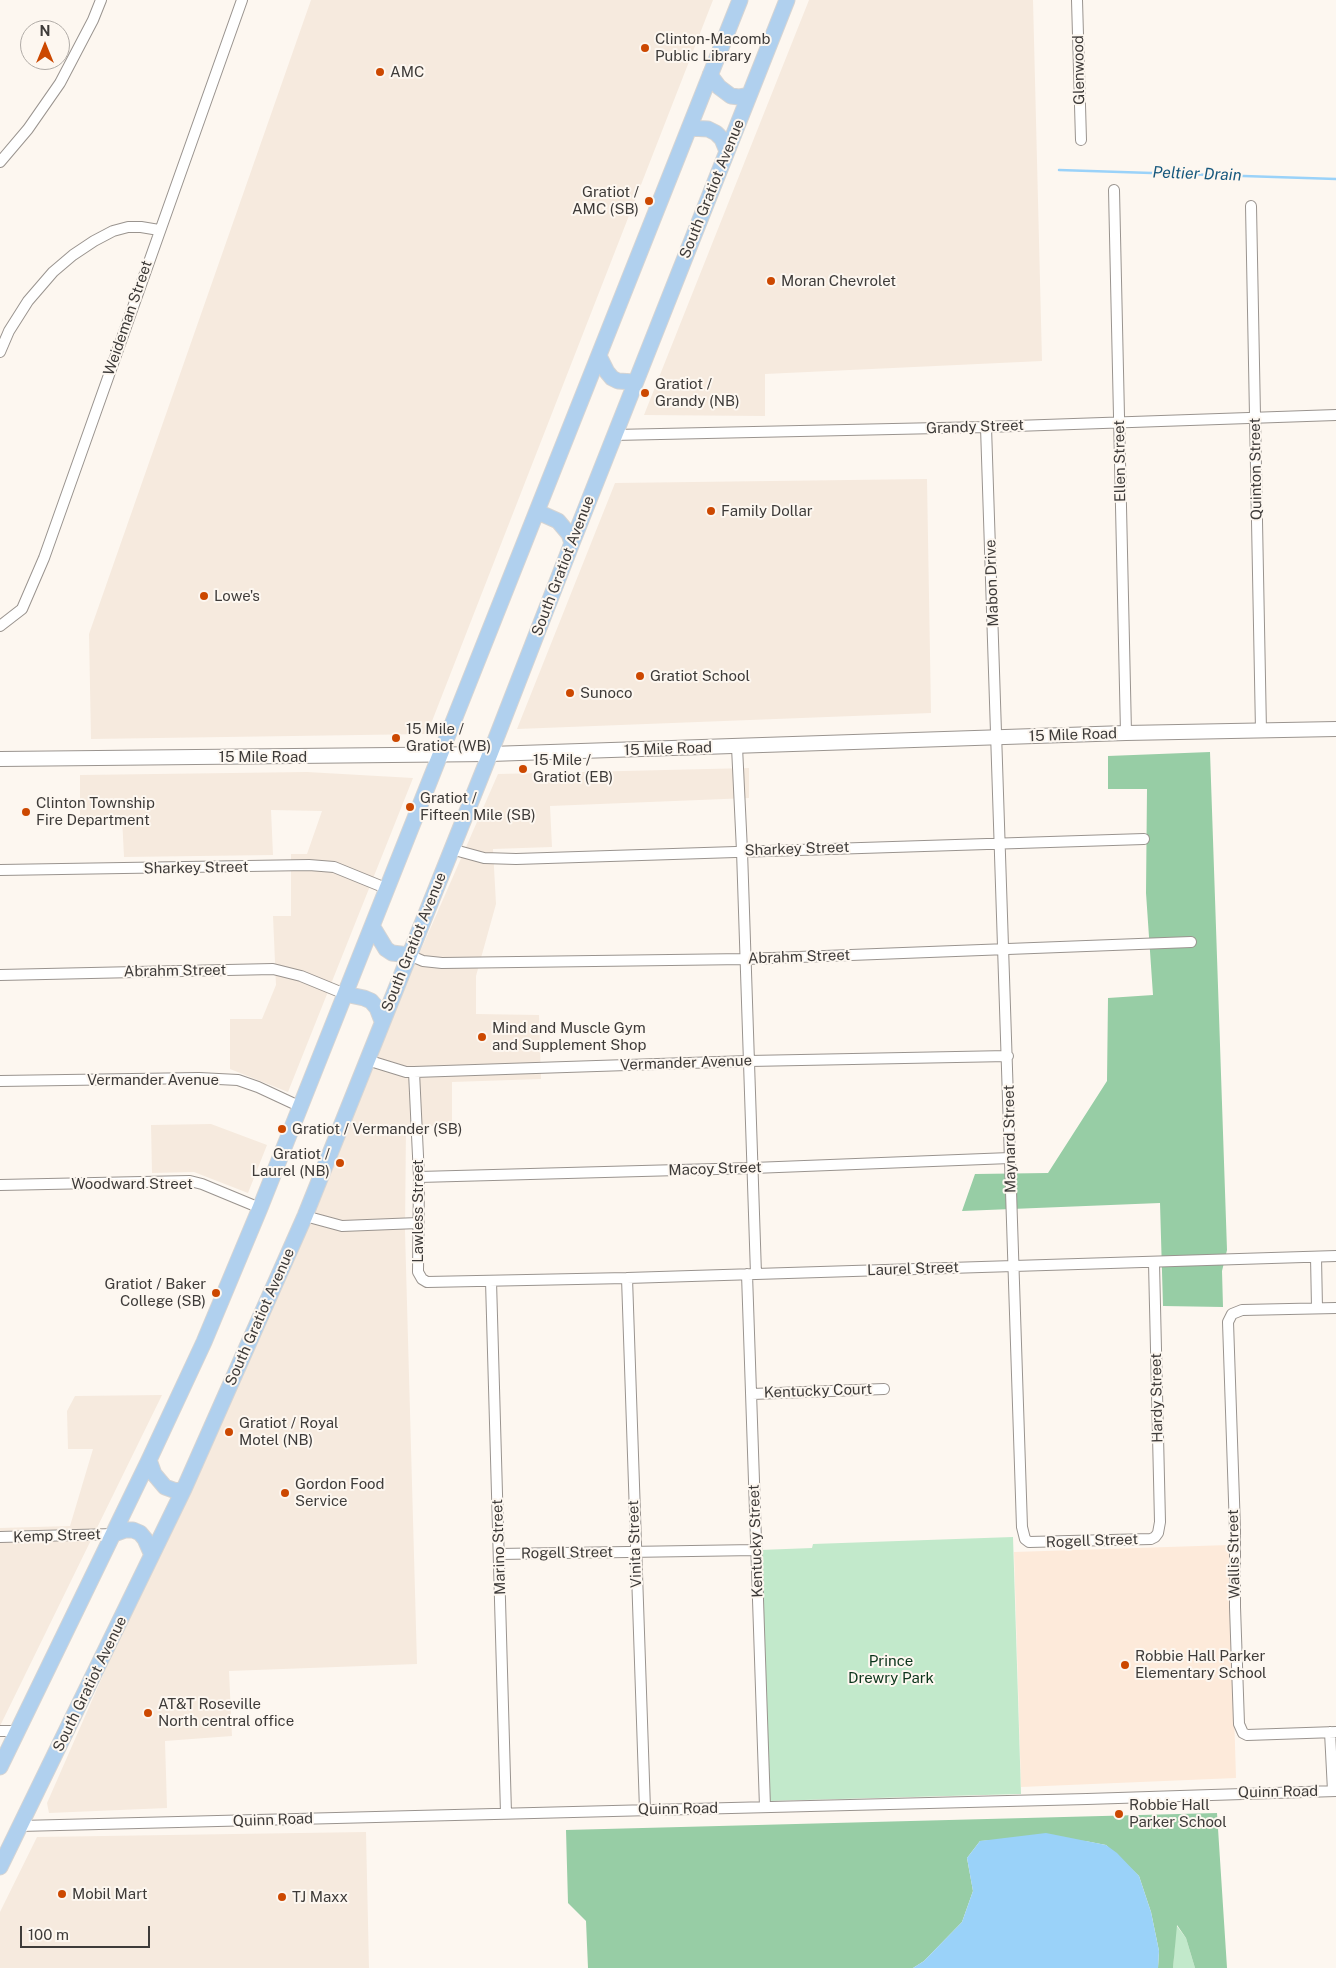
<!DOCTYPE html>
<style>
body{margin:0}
#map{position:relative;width:1336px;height:1968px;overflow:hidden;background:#fdf7f0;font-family:"Public Sans",sans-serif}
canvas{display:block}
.north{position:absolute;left:20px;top:20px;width:50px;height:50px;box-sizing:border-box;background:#fdf7f0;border:1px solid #b1aca7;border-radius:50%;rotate:0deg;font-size:14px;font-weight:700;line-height:20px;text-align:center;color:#3e3b39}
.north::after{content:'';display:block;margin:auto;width:18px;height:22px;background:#cc4800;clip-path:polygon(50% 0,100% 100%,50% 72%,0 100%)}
.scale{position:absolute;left:20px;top:1926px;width:130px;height:22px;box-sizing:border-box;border:2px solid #3e3b39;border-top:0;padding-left:6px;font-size:15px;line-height:18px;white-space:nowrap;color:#3e3b39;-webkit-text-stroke:4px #fdf7f0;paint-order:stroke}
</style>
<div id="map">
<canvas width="1336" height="1968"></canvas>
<div class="north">N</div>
<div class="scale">100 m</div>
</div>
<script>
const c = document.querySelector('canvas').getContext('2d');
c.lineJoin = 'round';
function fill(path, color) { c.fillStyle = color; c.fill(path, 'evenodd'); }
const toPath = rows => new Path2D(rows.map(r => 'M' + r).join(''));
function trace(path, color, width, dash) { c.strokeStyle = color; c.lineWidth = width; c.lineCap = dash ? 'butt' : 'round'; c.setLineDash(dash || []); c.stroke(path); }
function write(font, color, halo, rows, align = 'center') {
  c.font = font + ' "Public Sans",sans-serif'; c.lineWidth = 4; c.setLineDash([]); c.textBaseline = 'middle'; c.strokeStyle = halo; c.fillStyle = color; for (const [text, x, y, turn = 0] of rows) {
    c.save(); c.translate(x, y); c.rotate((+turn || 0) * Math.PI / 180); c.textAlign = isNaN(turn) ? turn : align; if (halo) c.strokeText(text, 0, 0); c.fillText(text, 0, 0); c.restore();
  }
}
const built = toPath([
 [311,0,713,0,427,734,91,739,89,634],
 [809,0,1033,0,1042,361,765,374,765,416,644,415],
 [927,479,931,713,517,729,615,483],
 [749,768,749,798,550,806,552,847,493,849,496,904,476,976,476,1014,539,1015,541,1079,452,1082,452,1126,406,1126,405,1231,417,1664,229,1671,232,1736,165,1741,167,1808,49,1813,47,1803,498,774],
 [307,772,413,778,288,1092,230,1069,230,1019,262,1019,276,985,273,916,291,916,291,854,307,854,322,811,271,810,273,855,124,857,122,817,80,817,80,775],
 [211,1124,267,1145,248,1193,194,1172,152,1173,151,1125],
 [162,1395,0,1726,0,1528,70,1526,93,1449,68,1449,67,1411,75,1396],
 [366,1832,369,1968,0,1968,0,1912,37,1837]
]);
const education = toPath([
 [1229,1545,1236,1778,1021,1787,1014,1552]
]);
const green = toPath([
 [1013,1537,1021,1794,768,1801,760,1550,812,1548,813,1544],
 [1176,1925,1186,1938,1195,1968,1173,1968]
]);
const forest = toPath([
 [1210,752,1227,1250,1222,1271,1223,1307,1163,1306,1160,1203,962,1211,975,1174,1048,1173,1107,1081,1108,998,1153,995,1146,893,1147,789,1108,789,1108,756],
 [1217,1813,1227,1968,1195,1968,1186,1938,1177,1925,1173,1968,1158,1968,1159,1951,1151,1912,1139,1876,1106,1845,1085,1841,1010,1839,980,1841,967,1858,973,1891,962,1922,924,1961,913,1968,588,1968,586,1921,568,1903,566,1830]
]);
const water = toPath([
 [1046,1833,1106,1845,1117,1853,1139,1876,1151,1912,1159,1951,1158,1968,913,1968,924,1961,962,1922,973,1891,967,1858,980,1841]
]);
const stream = toPath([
 [1059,170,1336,179]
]);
const minor = toPath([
 [1077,0,1081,140],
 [0,162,28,129,60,83,93,20,101,0],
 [1114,190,1126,733],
 [1251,206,1261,731],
 [0,352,9,331,28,301,53,272,73,255,94,241,113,231,128,227,141,227,159,230],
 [986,427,1022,1527,1025,1539,1029,1542,1151,1539,1155,1537,1158,1533,1160,1522,1154,1263],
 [614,435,986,427,1336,415],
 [0,626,22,609,44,558,242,0],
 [737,747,742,851,756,1274],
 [451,849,484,858,516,859,1144,839],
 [0,870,309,865,334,867,388,889],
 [409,955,423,961,442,963,746,959,1191,942],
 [0,975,273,969,301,976,345,994],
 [367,1060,406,1072,414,1072,749,1061,1008,1056],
 [414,1072,419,1177,418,1272,422,1279,427,1282,627,1278,1336,1256],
 [0,1081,199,1078,238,1080,258,1087,301,1107],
 [419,1177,753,1168,1010,1158],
 [0,1185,190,1181,202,1184,260,1208],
 [305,1216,342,1226,418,1223],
 [1316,1257,1317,1308],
 [747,1274,765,1807],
 [627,1278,645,1810],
 [491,1281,506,1813],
 [1336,1308,1242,1310,1232,1314,1228,1322,1235,1530,1235,1607,1239,1724,1243,1733,1247,1735,1336,1732],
 [752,1394,884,1389],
 [0,1537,114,1534],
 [499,1554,756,1550],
 [0,1731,18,1731],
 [1330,1732,1333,1791],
 [20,1826,1087,1799,1336,1791]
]);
const secondary = toPath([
 [0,759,490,754,1126,733,1336,729]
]);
const primary = toPath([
 [710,75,719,87,731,96,739,97,749,95],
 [689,128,708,129,716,133,722,139,727,151],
 [599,356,607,372,612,378,618,381,635,382],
 [538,512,558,521,569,534,572,543],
 [372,926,386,949,392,953,409,955],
 [345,994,364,998,371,1001,377,1008,382,1021],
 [149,1460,154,1474,165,1487,176,1491,184,1489],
 [114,1534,125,1530,133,1530,140,1533,145,1539,152,1555],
 [0,1767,149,1460,204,1342,260,1208,740,0],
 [0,1867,184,1489,305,1216,490,754,572,543,787,0]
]);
const markers = [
 [645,48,5,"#cc4800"],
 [380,72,5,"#cc4800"],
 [649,201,5,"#cc4800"],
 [771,281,5,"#cc4800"],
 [645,393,5,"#cc4800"],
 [711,511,5,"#cc4800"],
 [204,596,5,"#cc4800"],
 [640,676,5,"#cc4800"],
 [570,693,5,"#cc4800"],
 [396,738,5,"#cc4800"],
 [523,769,5,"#cc4800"],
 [410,807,5,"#cc4800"],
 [26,812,5,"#cc4800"],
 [482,1037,5,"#cc4800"],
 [282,1129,5,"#cc4800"],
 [340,1163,5,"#cc4800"],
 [216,1293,5,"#cc4800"],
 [229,1432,5,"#cc4800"],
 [285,1493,5,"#cc4800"],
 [1125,1665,5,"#cc4800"],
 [148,1713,5,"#cc4800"],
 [1119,1814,5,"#cc4800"],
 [62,1894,5,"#cc4800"],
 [282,1897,5,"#cc4800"]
];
const poiNames = [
 ["Clinton-Macomb",655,39],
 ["Public Library",655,56],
 ["AMC",390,72],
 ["Gratiot /",639,192,"right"],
 ["AMC (SB)",639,209,"right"],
 ["Moran Chevrolet",781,281],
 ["Gratiot /",655,384],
 ["Grandy (NB)",655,401],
 ["Family Dollar",721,511],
 ["Lowe's",214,596],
 ["Gratiot School",650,676],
 ["Sunoco",580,693],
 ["15 Mile /",406,729],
 ["Gratiot (WB)",406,746],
 ["15 Mile /",533,760],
 ["Gratiot (EB)",533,777],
 ["Gratiot /",420,798],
 ["Fifteen Mile (SB)",420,815],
 ["Clinton Township",36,803],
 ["Fire Department",36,820],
 ["Mind and Muscle Gym",492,1028],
 ["and Supplement Shop",492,1045],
 ["Gratiot / Vermander (SB)",292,1129],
 ["Gratiot /",330,1154,"right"],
 ["Laurel (NB)",330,1171,"right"],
 ["Gratiot / Baker",206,1284,"right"],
 ["College (SB)",206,1301,"right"],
 ["Gratiot / Royal",239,1423],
 ["Motel (NB)",239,1440],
 ["Gordon Food",295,1484],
 ["Service",295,1501],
 ["Robbie Hall Parker",1135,1656],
 ["Elementary School",1135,1673],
 ["AT&T Roseville",158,1704],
 ["North central office",158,1721],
 ["Robbie Hall",1129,1805],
 ["Parker School",1129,1822],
 ["Mobil Mart",72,1894],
 ["TJ Maxx",292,1897]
];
const streetNames = [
 ["Glenwood",1079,70,-91],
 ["South Gratiot Avenue",712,189,-68],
 ["Weideman Street",128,318,-71],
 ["Grandy Street",975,427,-2],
 ["Ellen Street",1120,461,-91],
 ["Quinton Street",1256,469,-91],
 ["South Gratiot Avenue",563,566,-69],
 ["Mabon Drive",992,583,-92],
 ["15 Mile Road",1073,735,-2],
 ["15 Mile Road",668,749,-2],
 ["15 Mile Road",263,757],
 ["Sharkey Street",797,849,-2],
 ["Sharkey Street",196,868,-1],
 ["South Gratiot Avenue",414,942,-68],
 ["Abrahm Street",799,957,-2],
 ["Abrahm Street",175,971,-1],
 ["Vermander Avenue",686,1063,-2],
 ["Vermander Avenue",153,1080],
 ["Maynard Street",1010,1139,-91],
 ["Macoy Street",715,1169,-2],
 ["Woodward Street",132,1184],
 ["Lawless Street",418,1211,-90],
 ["Laurel Street",913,1269,-2],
 ["South Gratiot Avenue",260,1317,-66],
 ["Kentucky Court",818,1391,-2],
 ["Hardy Street",1157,1398,-91],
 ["Kemp Street",57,1536,-2],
 ["Kentucky Street",756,1541,-92],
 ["Rogell Street",1092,1541,-2],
 ["Vinita Street",635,1544,-92],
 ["Marino Street",499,1547,-92],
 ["Rogell Street",567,1553,-1],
 ["Wallis Street",1234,1554,-91],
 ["South Gratiot Avenue",90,1684,-64],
 ["Quinn Road",1278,1792,-1],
 ["Quinn Road",678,1809,-1],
 ["Quinn Road",273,1820,-2]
];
const parkNames = [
 ["Prince",891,1661],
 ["Drewry Park",891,1678]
];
const waterNames = [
 ["Peltier Drain",1197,174,2]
];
fill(built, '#f6eade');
fill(education, '#fdeada');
fill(green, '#c2e9cb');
fill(forest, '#97cda5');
fill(water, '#9ad2f9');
trace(stream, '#9ad2f9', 2.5);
trace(minor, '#9a948f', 12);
trace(secondary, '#9a948f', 16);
trace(primary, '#d5d4d3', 17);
trace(minor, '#fff', 10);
trace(secondary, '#fff', 14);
trace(primary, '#b0d0ee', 15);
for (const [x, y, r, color] of markers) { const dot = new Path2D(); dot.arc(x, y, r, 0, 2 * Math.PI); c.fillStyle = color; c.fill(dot); trace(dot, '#fdf7f0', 2); }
write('15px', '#3e3b39', '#fdf7f0', poiNames, 'left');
write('15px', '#3e3b39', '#fdf7f0', streetNames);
write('15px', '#0a341a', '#fdf7f0', parkNames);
write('italic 16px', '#17587d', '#fdf7f0', waterNames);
</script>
